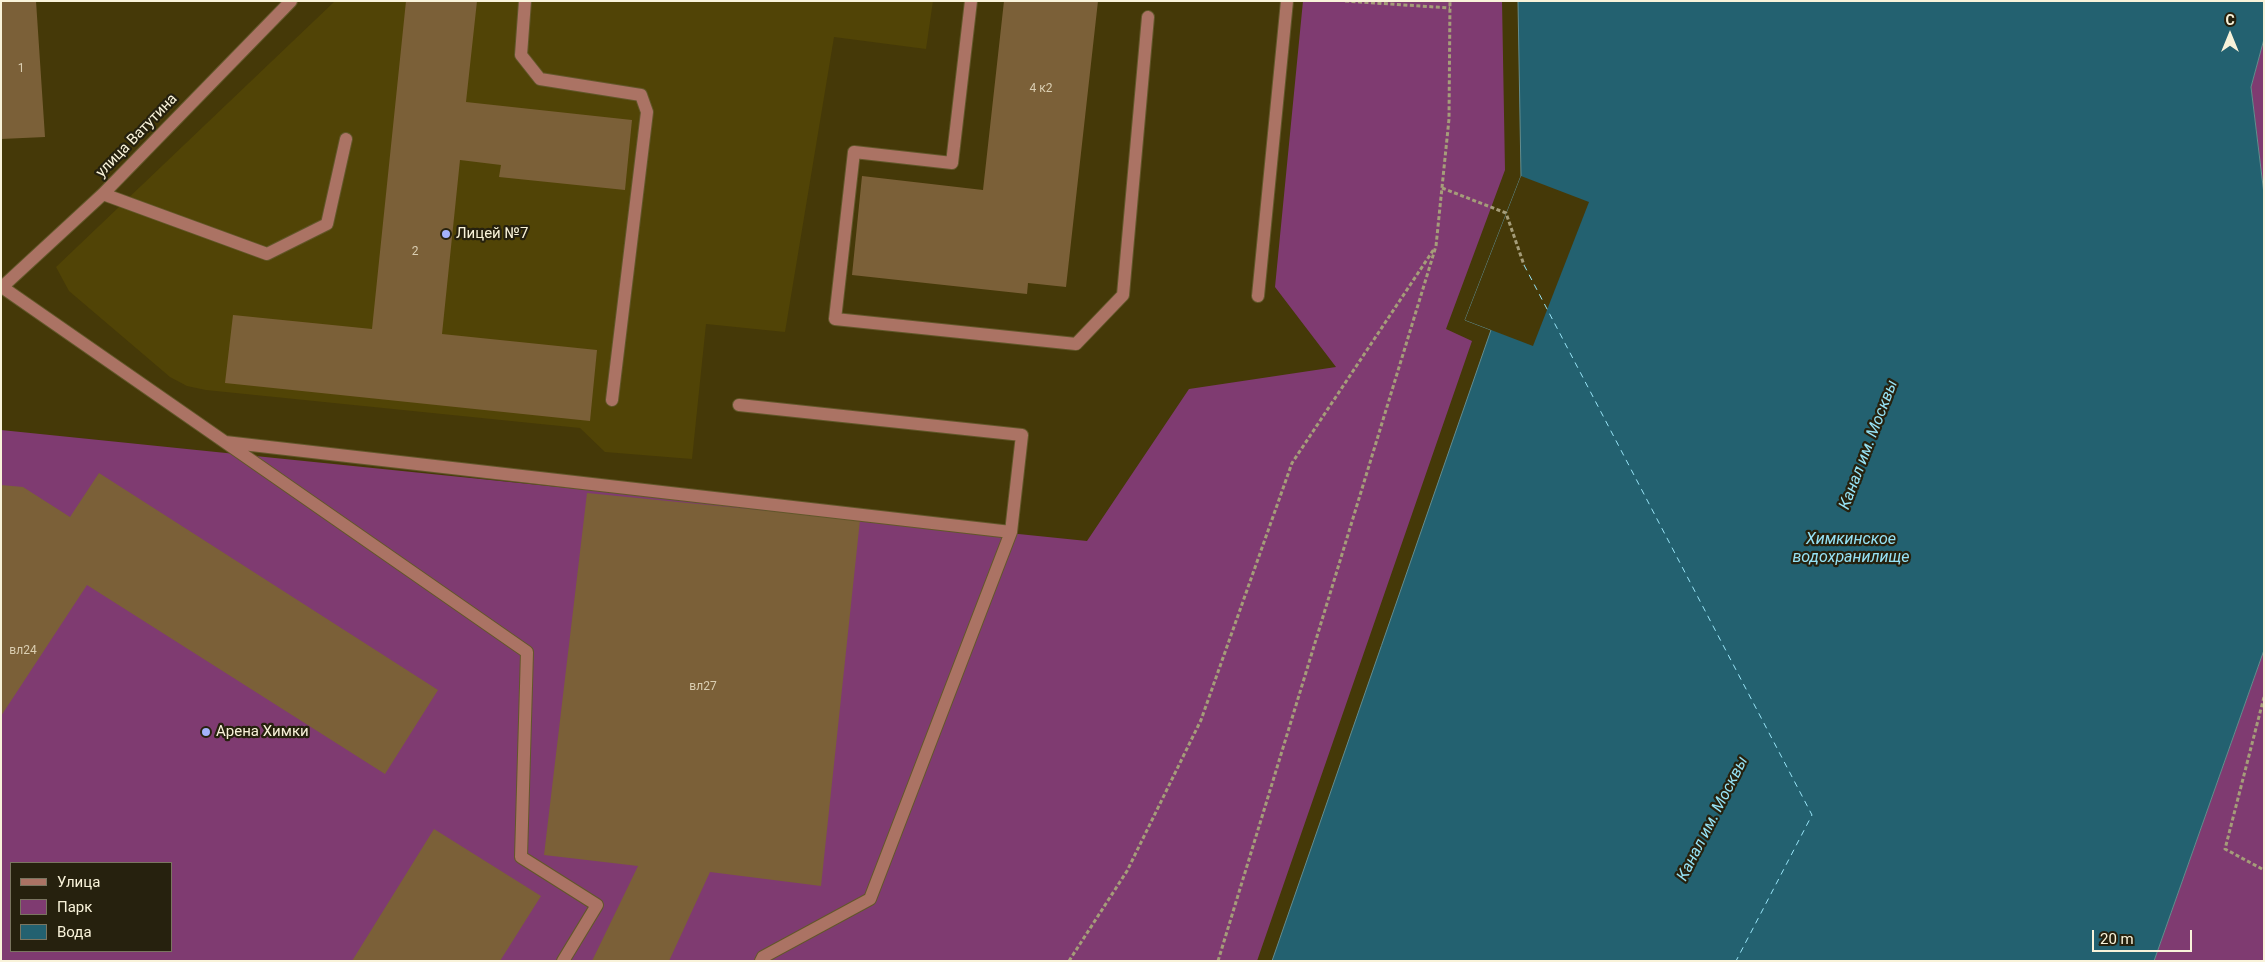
<!DOCTYPE html>
<meta charset="utf-8">
<style>
body{margin:0}
#map{position:relative;width:2265px;height:962px;overflow:hidden;background:#453908;font-family:Roboto,sans-serif}
canvas{display:block}
.frame{position:absolute;inset:0;border:2px solid #f9f3da;pointer-events:none}
.legend{position:absolute;left:10px;top:862px;width:162px;height:90px;box-sizing:border-box;background:#26210e;border:1px solid #7a7560;margin:0;padding:6px 9px;list-style:none;font-size:15px;color:#f9f3da}
.legend li{display:flex;align-items:center;gap:10px;height:25px}
.legend b{width:25px;border:1px solid #7a7560}
.north{position:absolute;left:2205px;top:10px;width:50px;height:50px;-webkit-text-stroke:4px #26210e;paint-order:stroke;rotate:0deg;font-size:14px;font-weight:700;line-height:20px;text-align:center;color:#f9f3da}
.north::after{content:'';display:block;margin:auto;width:18px;height:22px;background:#f9f3da;clip-path:polygon(50% 0,100% 100%,50% 72%,0 100%)}
.scale{position:absolute;left:2092px;top:930px;width:100px;height:22px;box-sizing:border-box;border:2px solid #f9f3da;border-top:0;padding-left:6px;font-size:15px;line-height:18px;white-space:nowrap;color:#f9f3da;-webkit-text-stroke:4px #26210e;paint-order:stroke}
</style>
<div id="map">
<canvas width="2265" height="962"></canvas>
<div class="frame"></div>
<ul class="legend">
<li><b style="height:6px;background:#ab7364"></b>Улица</li>
<li><b style="height:14px;background:#7f3b71"></b>Парк</li>
<li><b style="height:14px;background:#236170"></b>Вода</li>
</ul>
<div class="north">С</div>
<div class="scale">20 m</div>
</div>
<script>
const c = document.querySelector('canvas').getContext('2d');
c.lineJoin = 'round';
function fill(path, color) { c.fillStyle = color; c.fill(path, 'evenodd'); }
const toPath = rows => new Path2D(rows.map(r => 'M' + r).join(''));
function trace(path, color, width, dash) { c.strokeStyle = color; c.lineWidth = width; c.lineCap = dash ? 'butt' : 'round'; c.setLineDash(dash || []); c.stroke(path); }
function write(font, color, halo, rows, align = 'center') {
  c.font = font + ' Roboto,sans-serif'; c.lineWidth = 4.5; c.setLineDash([]); c.textBaseline = 'middle'; c.strokeStyle = halo; c.fillStyle = color; for (const [text, x, y, turn = 0] of rows) {
    c.save(); c.translate(x, y); c.rotate((+turn || 0) * Math.PI / 180); c.textAlign = isNaN(turn) ? turn : align; if (halo) c.strokeText(text, 0, 0); c.fillText(text, 0, 0); c.restore();
  }
}
const built = toPath([
 [335,1,933,1,926,49,834,37,785,332,706,324,692,459,605,452,580,428,206,390,187,386,170,377,69,291,56,267]
]);
const green = toPath([
 [1303,1,1502,1,1505,170,1446,329,1472,341,1257,961,1,961,1,430,1087,541,1189,389,1336,367,1275,287],
 [11,863,171,863,171,951,11,951],
 [2264,39,2264,194,2251,87],
 [2264,650,2264,961,2154,961]
]);
const water = toPath([
 [1518,1,2264,1,2264,39,2251,87,2264,194,2264,650,2154,961,1272,961,1491,330,1465,320,1521,176,1518,1]
]);
const pier = toPath([
 [1521,176,1589,202,1533,346,1465,320]
]);
const ferry = toPath([
 [1524,265,1812,815,1736,961]
]);
const building = toPath([
 [1,1,36,1,45,137,1,139],
 [406,1,477,1,466,102,632,120,625,190,499,177,501,165,460,160,442,334,597,350,590,421,225,383,233,315,372,329],
 [1004,1,1098,1,1066,287,1028,283,1027,294,852,275,862,176,983,190],
 [99,473,438,690,385,774,87,585,1,716,1,485,23,487,70,517],
 [587,493,860,520,821,886,710,872,669,961,592,961,638,866,544,855],
 [434,829,541,896,500,961,352,961]
]);
const path = toPath([
 [1345,1,1450,8],
 [1442,188,1506,213,1524,265],
 [2264,697,2225,849,2264,870],
 [1069,961,1127,871,1201,720,1292,463,1434,249],
 [1218,961,1436,246,1449,119,1450,1]
]);
const minor = toPath([
 [525,1,521,55,540,79,641,95,647,112,612,400],
 [971,1,952,163,854,152,835,319,1076,344,1123,295,1148,17],
 [103,194,267,254,327,224,346,139],
 [2,287,527,652,521,857,597,905,563,961],
 [1,288,103,194,291,1],
 [1258,296,1287,1],
 [739,405,1022,435,1011,532],
 [225,442,1011,532,870,899,763,957,761,961]
]);
const markers = [
 [446,234,5,"#a4b2fc"],
 [206,732,5,"#a4b2fc"]
];
const numberNames = [
 ["1",21,69],
 ["4 к2",1041,89],
 ["2",415,252],
 ["вл24",23,651],
 ["вл27",703,687]
];
const streetNames = [
 ["улица Ватутина",137,136,-46]
];
const poiNames = [
 ["Лицей №7",456,234],
 ["Арена Химки",216,732]
];
const waterNames = [
 ["Канал им. Москвы",1869,445,-69],
 ["Химкинское",1851,540],
 ["водохранилище",1851,558],
 ["Канал им. Москвы",1713,819,-63]
];
fill(built, '#514406');
fill(green, '#7f3b71');
fill(water, '#236170');
trace(water, '#638d90', 1);
fill(pier, '#453908');
trace(ferry, '#97e3f6', 1, [6, 5]);
fill(building, '#7b6038');
trace(minor, '#62572a', 14);
trace(path, '#a59d79', 3, [4, 2.5]);
trace(minor, '#ab7364', 12);
for (const [x, y, r, color] of markers) { const dot = new Path2D(); dot.arc(x, y, r, 0, 2 * Math.PI); c.fillStyle = color; c.fill(dot); trace(dot, '#26210e', 2); }
write('12px', '#daceb2', null, numberNames);
write('15px', '#f9f3da', '#26210e', streetNames);
write('15px', '#f9f3da', '#26210e', poiNames, 'left');
write('italic 16px', '#97e3f6', '#26210e', waterNames);
</script>
